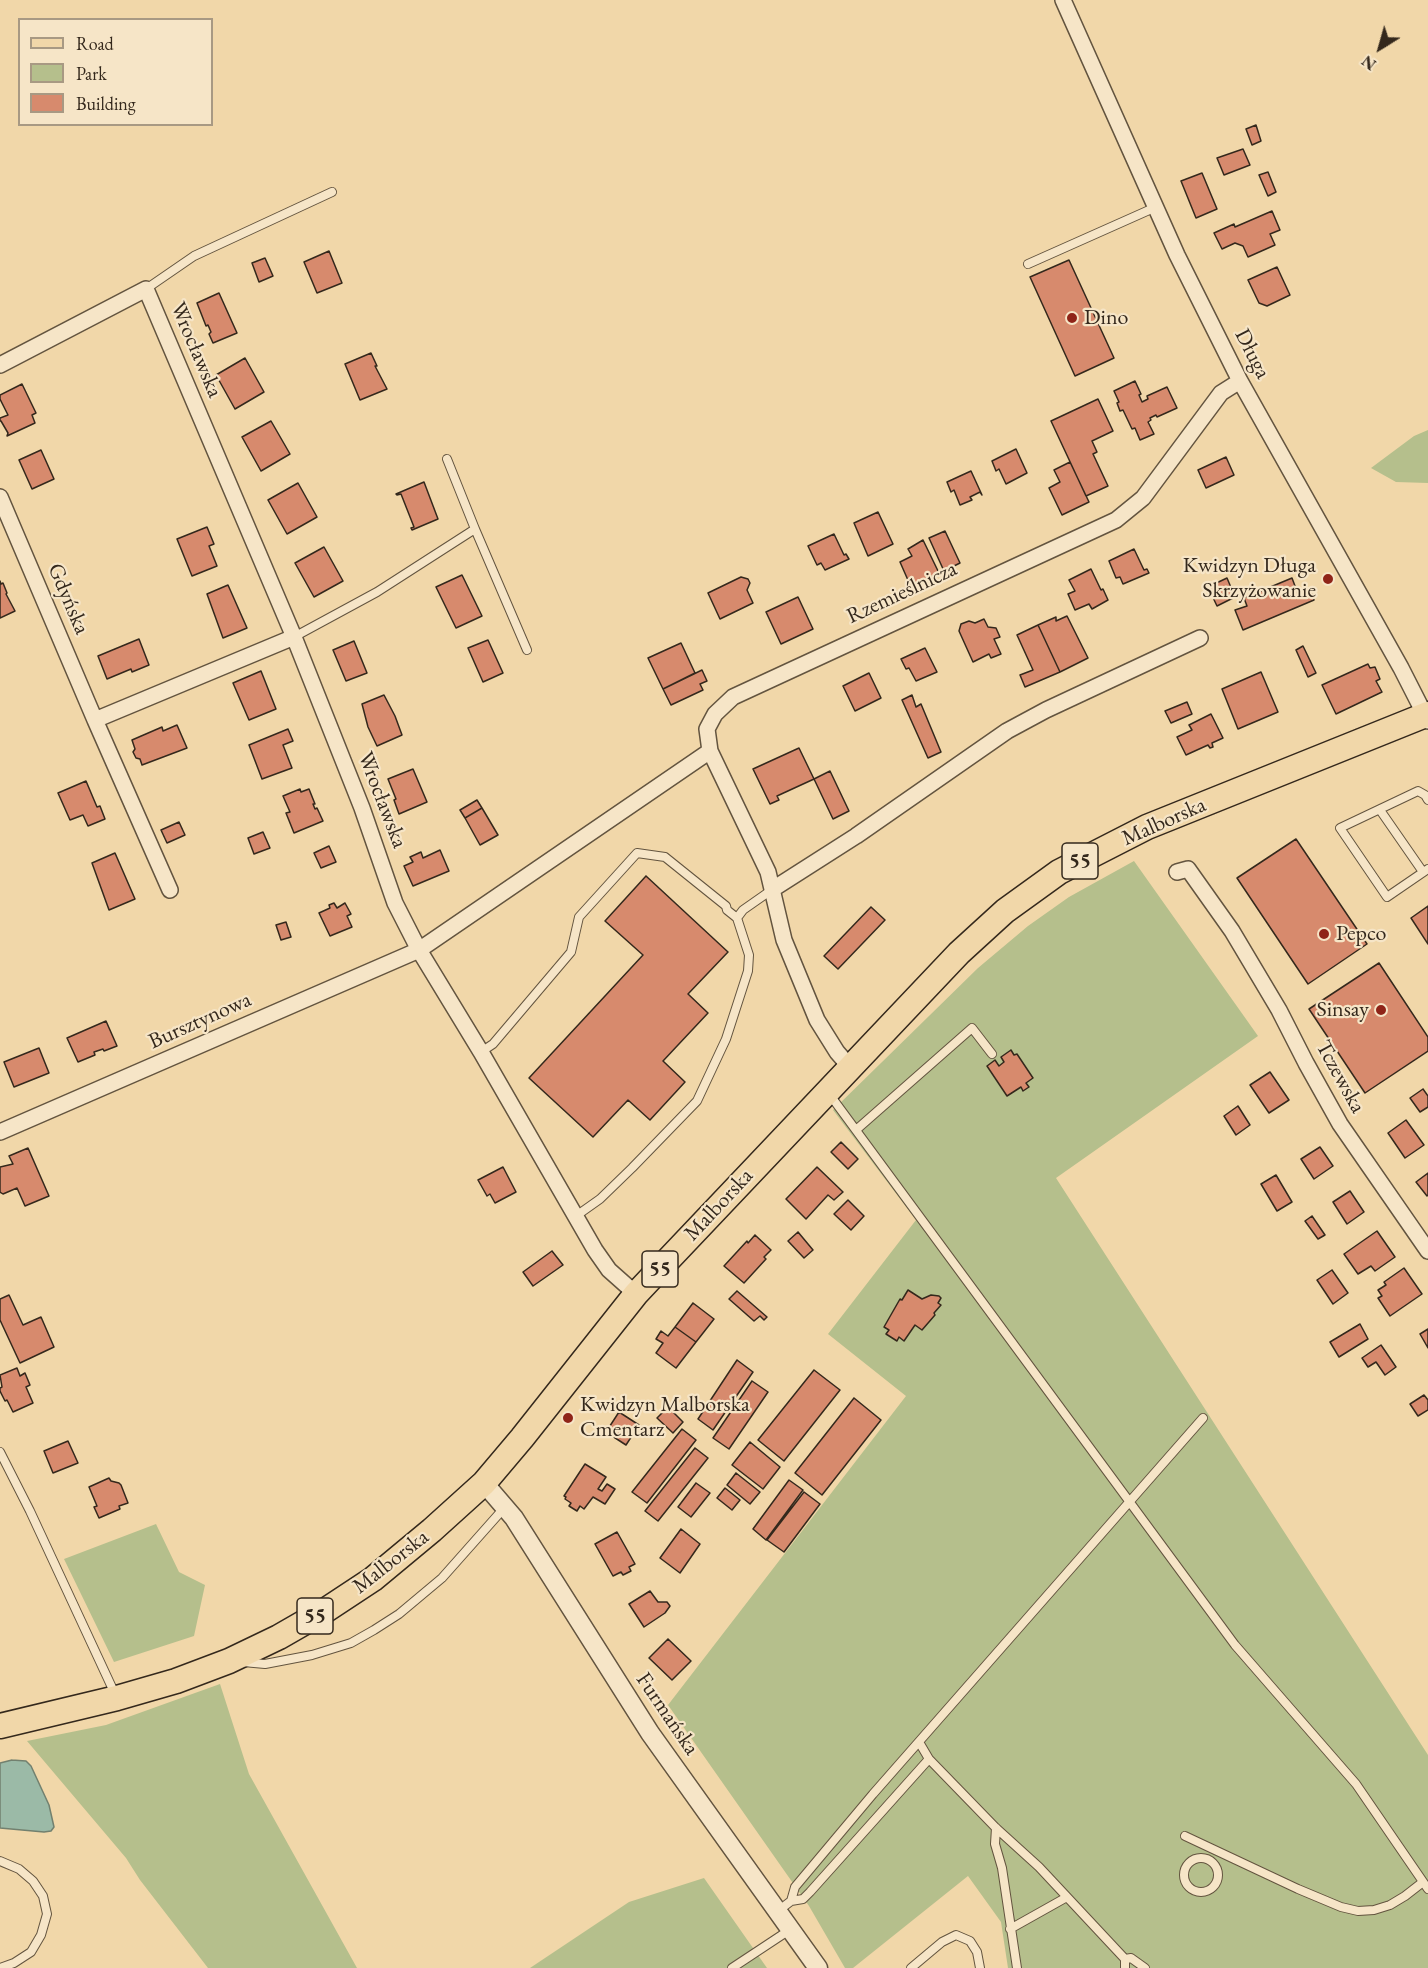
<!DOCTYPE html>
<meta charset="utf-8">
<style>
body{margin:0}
#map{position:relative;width:1428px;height:1968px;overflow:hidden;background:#f1d7a9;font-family:"EB Garamond",serif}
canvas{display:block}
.legend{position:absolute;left:18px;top:18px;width:195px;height:108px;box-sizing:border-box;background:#f6e5c7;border:2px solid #a89983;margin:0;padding:8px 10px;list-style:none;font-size:18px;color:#34281c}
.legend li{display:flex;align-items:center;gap:12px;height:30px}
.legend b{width:30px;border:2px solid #a89983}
.north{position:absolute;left:1350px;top:18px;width:60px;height:60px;-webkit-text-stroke:4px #f6e5c7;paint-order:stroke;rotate:217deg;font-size:16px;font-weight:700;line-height:24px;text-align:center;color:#34281c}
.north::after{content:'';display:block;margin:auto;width:21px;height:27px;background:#34281c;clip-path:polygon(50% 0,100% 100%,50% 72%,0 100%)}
</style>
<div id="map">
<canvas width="1428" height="1968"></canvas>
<ul class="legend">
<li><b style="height:8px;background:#f1d7a9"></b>Road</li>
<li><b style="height:16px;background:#b5bf8c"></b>Park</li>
<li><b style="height:16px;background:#d78a6d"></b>Building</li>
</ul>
<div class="north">N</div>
</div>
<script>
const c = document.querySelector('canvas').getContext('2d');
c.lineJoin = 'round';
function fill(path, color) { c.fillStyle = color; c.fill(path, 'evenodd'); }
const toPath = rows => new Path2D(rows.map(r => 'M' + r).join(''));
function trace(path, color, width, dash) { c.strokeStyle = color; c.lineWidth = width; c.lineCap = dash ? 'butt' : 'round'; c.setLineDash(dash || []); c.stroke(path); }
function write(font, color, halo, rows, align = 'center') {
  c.font = font + ' "EB Garamond",serif'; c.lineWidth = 4.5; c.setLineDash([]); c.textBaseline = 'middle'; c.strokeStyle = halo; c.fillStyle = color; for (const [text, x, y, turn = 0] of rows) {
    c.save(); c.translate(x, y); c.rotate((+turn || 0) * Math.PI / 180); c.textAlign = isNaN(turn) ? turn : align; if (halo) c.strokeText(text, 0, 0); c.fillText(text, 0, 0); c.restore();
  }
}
const green = toPath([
 [1428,430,1428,483,1396,482,1371,468,1414,436],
 [1134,861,1258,1036,1056,1178,1428,1755,1428,1968,1008,1968,1001,1922,968,1876,853,1968,845,1968,809,1906,668,1705,906,1396,828,1334,916,1220,833,1110,978,968,1028,926,1069,897],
 [156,1524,179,1572,205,1585,194,1636,114,1662,64,1559],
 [220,1684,249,1774,357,1968,208,1968,140,1880,126,1858,27,1741,106,1725],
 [704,1878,767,1968,530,1968,629,1902]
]);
const water = toPath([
 [12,1760,26,1761,31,1766,49,1805,54,1827,51,1831,44,1832,0,1828,0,1763,12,1760]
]);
const building = toPath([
 [1256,125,1261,141,1252,145,1246,129,1256,125],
 [1243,149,1250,165,1224,175,1217,158,1243,149],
 [1268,172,1276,192,1268,196,1259,175,1268,172],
 [1202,173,1217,209,1196,218,1181,181,1202,173],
 [1272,211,1280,230,1270,234,1275,245,1248,257,1243,246,1235,243,1222,249,1214,233,1234,224,1235,227,1272,211],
 [329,251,342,283,317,293,304,262,329,251],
 [265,258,273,276,259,282,252,263,265,258],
 [1069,260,1114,358,1075,376,1030,277,1069,260],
 [1277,267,1290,295,1267,306,1259,303,1248,280,1277,267],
 [219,293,237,333,213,343,209,334,211,332,208,325,206,326,197,303,219,293],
 [371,353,377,366,375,366,387,389,360,400,345,364,371,353],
 [245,358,264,392,235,409,216,375,245,358],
 [1135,381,1141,394,1139,395,1142,402,1148,399,1147,396,1167,387,1177,408,1157,417,1156,415,1150,418,1151,420,1148,422,1154,434,1140,440,1135,428,1132,429,1123,410,1120,411,1117,403,1119,402,1114,391,1135,381],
 [22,384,36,413,32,415,35,423,7,436,8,433,1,421,0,421,0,418,8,415,0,399,0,395,22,384],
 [1098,399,1113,431,1092,441,1097,452,1093,454,1108,486,1086,496,1051,421,1098,399],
 [271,421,290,454,261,471,242,437,271,421],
 [1016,449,1027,473,1006,484,999,469,996,471,992,461,1016,449],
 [41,450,54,479,32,489,19,460,41,450],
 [1226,457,1234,475,1206,488,1198,470,1226,457],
 [1070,462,1089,502,1062,515,1049,488,1060,482,1054,470,1070,462],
 [971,471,982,495,980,492,970,497,972,500,960,505,954,490,951,492,947,482,971,471],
 [424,482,438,519,412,530,411,528,414,527,401,494,397,495,396,494,424,482],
 [298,483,317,517,287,534,268,500,298,483],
 [878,512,893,544,868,556,854,523,878,512],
 [207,527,214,544,209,546,217,566,192,576,177,539,207,527],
 [945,531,960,563,944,571,929,538,945,531],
 [834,534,844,555,846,554,849,559,825,570,821,563,817,565,808,546,834,534],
 [923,540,939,573,911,587,900,562,912,556,908,549,923,540],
 [324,547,343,581,314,597,295,563,324,547],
 [1134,549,1144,570,1147,569,1149,573,1123,584,1120,577,1116,578,1109,561,1134,549],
 [1091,569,1101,590,1103,589,1108,600,1092,609,1089,604,1075,610,1068,594,1075,591,1069,580,1091,569],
 [462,575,482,616,456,628,436,587,462,575],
 [741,577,748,579,750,583,747,590,753,603,720,619,708,593,741,577],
 [1227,578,1235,597,1217,606,1208,587,1227,578],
 [1292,578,1298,594,1310,589,1314,600,1243,630,1235,610,1247,606,1244,598,1292,578],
 [0,581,1,584,3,583,7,593,6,594,15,611,0,618,0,581],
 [228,585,247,628,223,638,207,594,228,585],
 [798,597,813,629,781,644,766,612,798,597],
 [1067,616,1088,658,1060,672,1038,625,1056,617,1056,621,1067,616],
 [984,619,988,627,996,628,1000,637,994,639,1001,654,991,658,989,654,973,662,959,631,961,624,969,621,975,623,984,619],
 [1038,625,1060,672,1025,687,1020,675,1033,670,1017,635,1038,625],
 [139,639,149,665,132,672,131,669,107,679,98,656,139,639],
 [488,640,503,673,483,682,468,648,488,640],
 [354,641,367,673,346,681,333,650,354,641],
 [681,643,695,673,663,689,648,658,681,643],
 [1303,646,1316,673,1308,677,1296,650,1303,646],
 [925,648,937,672,916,681,909,668,906,669,901,659,925,648],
 [1368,664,1370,668,1375,667,1380,679,1376,681,1382,692,1336,714,1322,685,1368,664],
 [702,670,707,681,700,684,703,690,671,705,663,689,702,670],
 [261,671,276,709,249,720,233,683,261,671],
 [1261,672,1278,712,1238,729,1222,689,1261,672],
 [869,673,881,698,855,711,843,686,869,673],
 [384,695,395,716,402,735,377,746,368,727,362,704,384,695],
 [912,695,916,707,921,704,941,752,928,758,902,700,912,695],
 [1187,702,1192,714,1171,723,1165,711,1187,702],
 [1211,714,1223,738,1212,743,1213,747,1210,748,1208,745,1186,755,1177,737,1192,730,1189,725,1211,714],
 [177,725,187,748,142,765,140,759,136,758,133,752,135,749,132,740,162,727,163,731,177,725],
 [288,729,293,741,283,745,292,768,262,779,249,745,288,729],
 [799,748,814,779,777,796,779,800,770,804,753,769,799,748],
 [413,769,427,802,399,814,394,800,396,799,388,779,413,769],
 [830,771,849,811,833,819,814,779,830,771],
 [86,781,97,807,100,806,105,819,88,826,83,815,70,820,58,793,86,781],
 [300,789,301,792,309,789,315,804,313,804,315,809,317,808,323,821,294,833,286,813,290,812,283,796,300,789],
 [477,800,482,808,465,818,460,810,477,800],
 [482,808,498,835,480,845,465,818,482,808],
 [179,822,185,835,167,843,161,830,179,822],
 [263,832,270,848,254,854,248,838,263,832],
 [1296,839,1367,944,1308,984,1237,878,1296,839],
 [329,846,336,862,321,868,314,853,329,846],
 [440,850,449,871,413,886,404,866,413,862,410,857,421,852,423,858,440,850],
 [115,853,135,899,109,910,92,863,115,853],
 [646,876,728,952,688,994,708,1013,663,1061,685,1082,650,1120,628,1100,593,1137,529,1078,643,955,605,921,646,876],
 [334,903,337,908,345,903,351,914,347,916,352,927,330,936,319,913,330,908,329,905,334,903],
 [1428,906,1428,944,1411,918,1428,906],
 [871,907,885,920,838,969,824,956,871,907],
 [286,922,291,937,281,940,276,925,286,922],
 [1379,963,1428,1037,1428,1051,1365,1093,1309,1009,1379,963],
 [106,1021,117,1046,104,1051,103,1049,94,1052,95,1055,78,1062,67,1038,106,1021],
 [39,1048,49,1073,14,1087,4,1062,39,1048],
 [1011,1050,1014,1055,1017,1054,1033,1078,1026,1083,1029,1087,1023,1091,1021,1087,1007,1096,987,1066,995,1060,999,1066,1004,1062,1001,1057,1011,1050],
 [1270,1072,1289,1100,1269,1113,1250,1085,1270,1072],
 [1423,1089,1428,1096,1428,1107,1420,1112,1410,1098,1423,1089],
 [1238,1106,1250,1125,1236,1135,1224,1116,1238,1106],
 [1406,1120,1424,1145,1405,1158,1388,1133,1406,1120],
 [841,1142,858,1159,848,1169,831,1152,841,1142],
 [1320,1147,1333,1166,1314,1179,1301,1159,1320,1147],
 [28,1148,49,1196,25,1206,17,1188,3,1194,0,1192,0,1167,13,1164,9,1156,28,1148],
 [503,1167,516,1192,495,1203,490,1194,487,1196,478,1180,503,1167],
 [817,1167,843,1192,834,1200,828,1195,806,1219,786,1199,817,1167],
 [1428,1173,1428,1195,1427,1196,1416,1182,1428,1173],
 [1276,1175,1292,1202,1277,1211,1261,1184,1276,1175],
 [1350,1191,1364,1212,1347,1224,1333,1202,1350,1191],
 [848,1200,864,1216,851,1230,834,1214,848,1200],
 [1312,1216,1325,1235,1318,1239,1305,1221,1312,1216],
 [1377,1231,1395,1257,1375,1271,1371,1266,1358,1274,1344,1254,1377,1231],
 [798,1232,813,1250,804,1258,788,1241,798,1232],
 [755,1235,771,1250,764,1257,766,1259,744,1283,724,1266,747,1241,748,1243,755,1235],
 [552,1251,563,1265,533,1286,523,1272,552,1251],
 [1404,1268,1422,1294,1390,1316,1378,1298,1382,1296,1378,1290,1386,1285,1384,1282,1404,1268],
 [1332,1270,1348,1293,1333,1304,1317,1280,1332,1270],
 [908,1290,922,1299,931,1295,939,1296,941,1298,938,1303,941,1305,934,1313,935,1315,922,1330,915,1325,904,1341,899,1337,897,1341,886,1334,889,1330,884,1327,900,1299,902,1300,908,1290],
 [737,1291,767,1317,764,1320,760,1316,754,1321,729,1299,737,1291],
 [9,1295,23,1325,41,1317,54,1347,20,1363,0,1320,0,1299,9,1295],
 [693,1303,714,1319,696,1342,675,1327,693,1303],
 [1360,1324,1368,1339,1339,1357,1330,1342,1360,1324],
 [675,1327,696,1342,676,1368,656,1353,663,1343,656,1339,661,1331,668,1336,675,1327],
 [1428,1329,1428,1348,1420,1334,1428,1329],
 [1381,1345,1396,1367,1385,1375,1376,1362,1368,1367,1362,1358,1381,1345],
 [737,1360,753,1372,713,1430,698,1419,737,1360],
 [17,1368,20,1376,25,1373,30,1385,26,1387,33,1403,13,1412,7,1400,5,1401,0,1391,0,1388,2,1387,0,1375,17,1368],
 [814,1370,840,1390,784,1461,758,1440,814,1370],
 [752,1381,768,1392,729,1449,713,1438,752,1381],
 [1424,1395,1428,1400,1428,1410,1418,1416,1410,1404,1424,1395],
 [854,1398,881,1420,822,1495,795,1473,854,1398],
 [668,1407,683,1422,673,1433,657,1418,668,1407],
 [619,1412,639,1425,626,1445,606,1432,619,1412],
 [682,1429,696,1440,647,1503,632,1492,682,1429],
 [68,1441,78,1463,53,1473,44,1451,68,1441],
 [750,1442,780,1467,763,1489,732,1465,750,1442],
 [695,1448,708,1458,658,1521,645,1511,695,1448],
 [585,1464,606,1477,598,1489,602,1491,607,1484,615,1489,605,1504,593,1497,584,1509,580,1506,577,1511,569,1506,571,1503,565,1499,566,1497,564,1496,585,1464],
 [736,1473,760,1492,750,1504,727,1485,736,1473],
 [109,1478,111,1481,119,1483,121,1485,128,1503,119,1506,120,1509,99,1518,94,1507,97,1506,89,1487,109,1478],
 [789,1480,803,1490,766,1540,753,1529,789,1480],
 [696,1483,710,1493,691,1517,678,1507,696,1483],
 [725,1488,740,1500,732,1510,717,1498,725,1488],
 [804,1492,820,1504,784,1552,767,1540,804,1492],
 [681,1529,700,1544,680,1573,660,1558,681,1529],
 [617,1532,635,1564,629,1567,631,1571,623,1575,621,1572,613,1576,595,1544,617,1532],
 [650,1591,658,1602,667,1602,670,1606,665,1613,644,1627,629,1604,650,1591],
 [668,1639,691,1661,672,1680,649,1658,668,1639]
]);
const service = toPath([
 [1028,264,1156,207],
 [146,289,194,256,332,192],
 [447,459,475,529],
 [294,637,377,592,475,529,527,650],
 [1428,800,1425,795,1418,791,1340,828,1387,897,1428,869],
 [1380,810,1423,872],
 [481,1052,493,1044,571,952,579,917,637,853,665,857,726,906,727,910,737,918],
 [830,1095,1235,1645,1356,1784,1428,1889],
 [856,1130,972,1028,992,1054],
 [576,1216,600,1199,632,1168,697,1101,726,1039,748,971,749,955,737,918,743,910,773,889],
 [0,1452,30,1511,115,1694],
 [243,1662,265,1664,312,1655,351,1643,374,1630,399,1614,442,1578,505,1507],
 [919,1742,929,1759,996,1828,1039,1867,1125,1959,1125,1968],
 [996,1828,995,1844,1002,1868,1017,1968],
 [1185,1836,1298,1889,1341,1907,1358,1911,1374,1910,1390,1905,1405,1896,1423,1882],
 '1184 1875a17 17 0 1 1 34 0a17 17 0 1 1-34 0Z',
 [0,1861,19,1869,33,1881,43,1896,47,1914,41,1935,31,1952,14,1963,0,1968],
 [791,1901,795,1887,873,1794,1203,1418],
 [778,1911,791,1901,803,1899,810,1892,929,1759],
 [1010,1929,1067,1897],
 [1125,1959,1131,1958,1145,1968],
 [732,1968,791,1929],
 [911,1968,942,1942,956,1935,970,1941,977,1952,980,1968]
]);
const minor = toPath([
 [1063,0,1177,255,1240,381,1401,668,1428,721],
 [0,365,146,289,294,637,362,808,395,903,419,950,481,1052,595,1250,609,1270,636,1294],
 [0,497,95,720],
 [1177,872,1188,869,1232,931,1279,1010,1306,1063,1340,1124,1428,1251],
 [773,889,856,836,1007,731,1046,710,1200,638],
 [170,890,95,720,294,637],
 [850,1067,837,1052,817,1020,784,940,768,872,710,751,707,729,715,714,733,697,1116,520,1143,498,1221,393,1240,381],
 [0,1132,419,950,710,751]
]);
const tertiary = toPath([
 [484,1483,514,1518,650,1733,818,1968]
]);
const primary = toPath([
 [0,1726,117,1698,176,1681,229,1661,279,1637,326,1610,373,1579,432,1530,484,1483,522,1438,636,1294,668,1260,959,953,1005,911,1059,872,1147,827,1428,714]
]);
const markers = [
 [1072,318,6,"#8f2418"],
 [1328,579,6,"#8f2418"],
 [1324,934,6,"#8f2418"],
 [1381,1010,6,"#8f2418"],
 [568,1418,6,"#8f2418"]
];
const shields = [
 [1080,861,36],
 [660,1269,36],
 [315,1616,36]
];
const shieldNames = [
 ["55",1080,861],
 ["55",660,1269],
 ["55",315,1616]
];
const poiNames = [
 ["Dino",1084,318],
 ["Kwidzyn Długa",1316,566,"right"],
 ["Skrzyżowanie",1316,591,"right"],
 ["Pepco",1336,934],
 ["Sinsay",1369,1010,"right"],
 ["Kwidzyn Malborska",580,1405],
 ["Cmentarz",580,1430]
];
const streetNames = [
 ["Wrocławska",196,350,67],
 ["Długa",1252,354,63],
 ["Rzemieślnicza",902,593,-25],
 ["Gdyńska",68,599,67],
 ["Wrocławska",382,800,69],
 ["Malborska",1164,822,-24],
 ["Bursztynowa",200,1021,-24],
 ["Tczewska",1340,1077,61],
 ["Malborska",719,1205,-47],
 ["Malborska",391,1562,-38],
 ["Furmańska",667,1714,56]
];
fill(green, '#b5bf8c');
fill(water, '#9bbaa7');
trace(water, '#72806f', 1.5);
fill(building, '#d78a6d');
trace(building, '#34281c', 1.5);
trace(service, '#63543f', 10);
trace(minor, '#63543f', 18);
trace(tertiary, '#63543f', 21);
trace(primary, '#34281c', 27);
trace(service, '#f6e5c7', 8);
trace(minor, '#f6e5c7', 15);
trace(tertiary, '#f6e5c7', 18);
trace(primary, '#f1d7a9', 24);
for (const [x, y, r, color] of markers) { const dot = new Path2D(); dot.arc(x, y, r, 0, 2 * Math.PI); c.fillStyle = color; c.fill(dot); trace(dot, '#f6e5c7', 2); }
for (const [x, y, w] of shields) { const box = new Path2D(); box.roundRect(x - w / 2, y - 18, w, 36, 4.5); c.fillStyle = '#f6e5c7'; c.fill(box); trace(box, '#34281c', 1.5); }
write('bold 21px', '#34281c', null, shieldNames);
write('22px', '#34281c', '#f6e5c7', poiNames, 'left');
write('22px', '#34281c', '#f6e5c7', streetNames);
</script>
